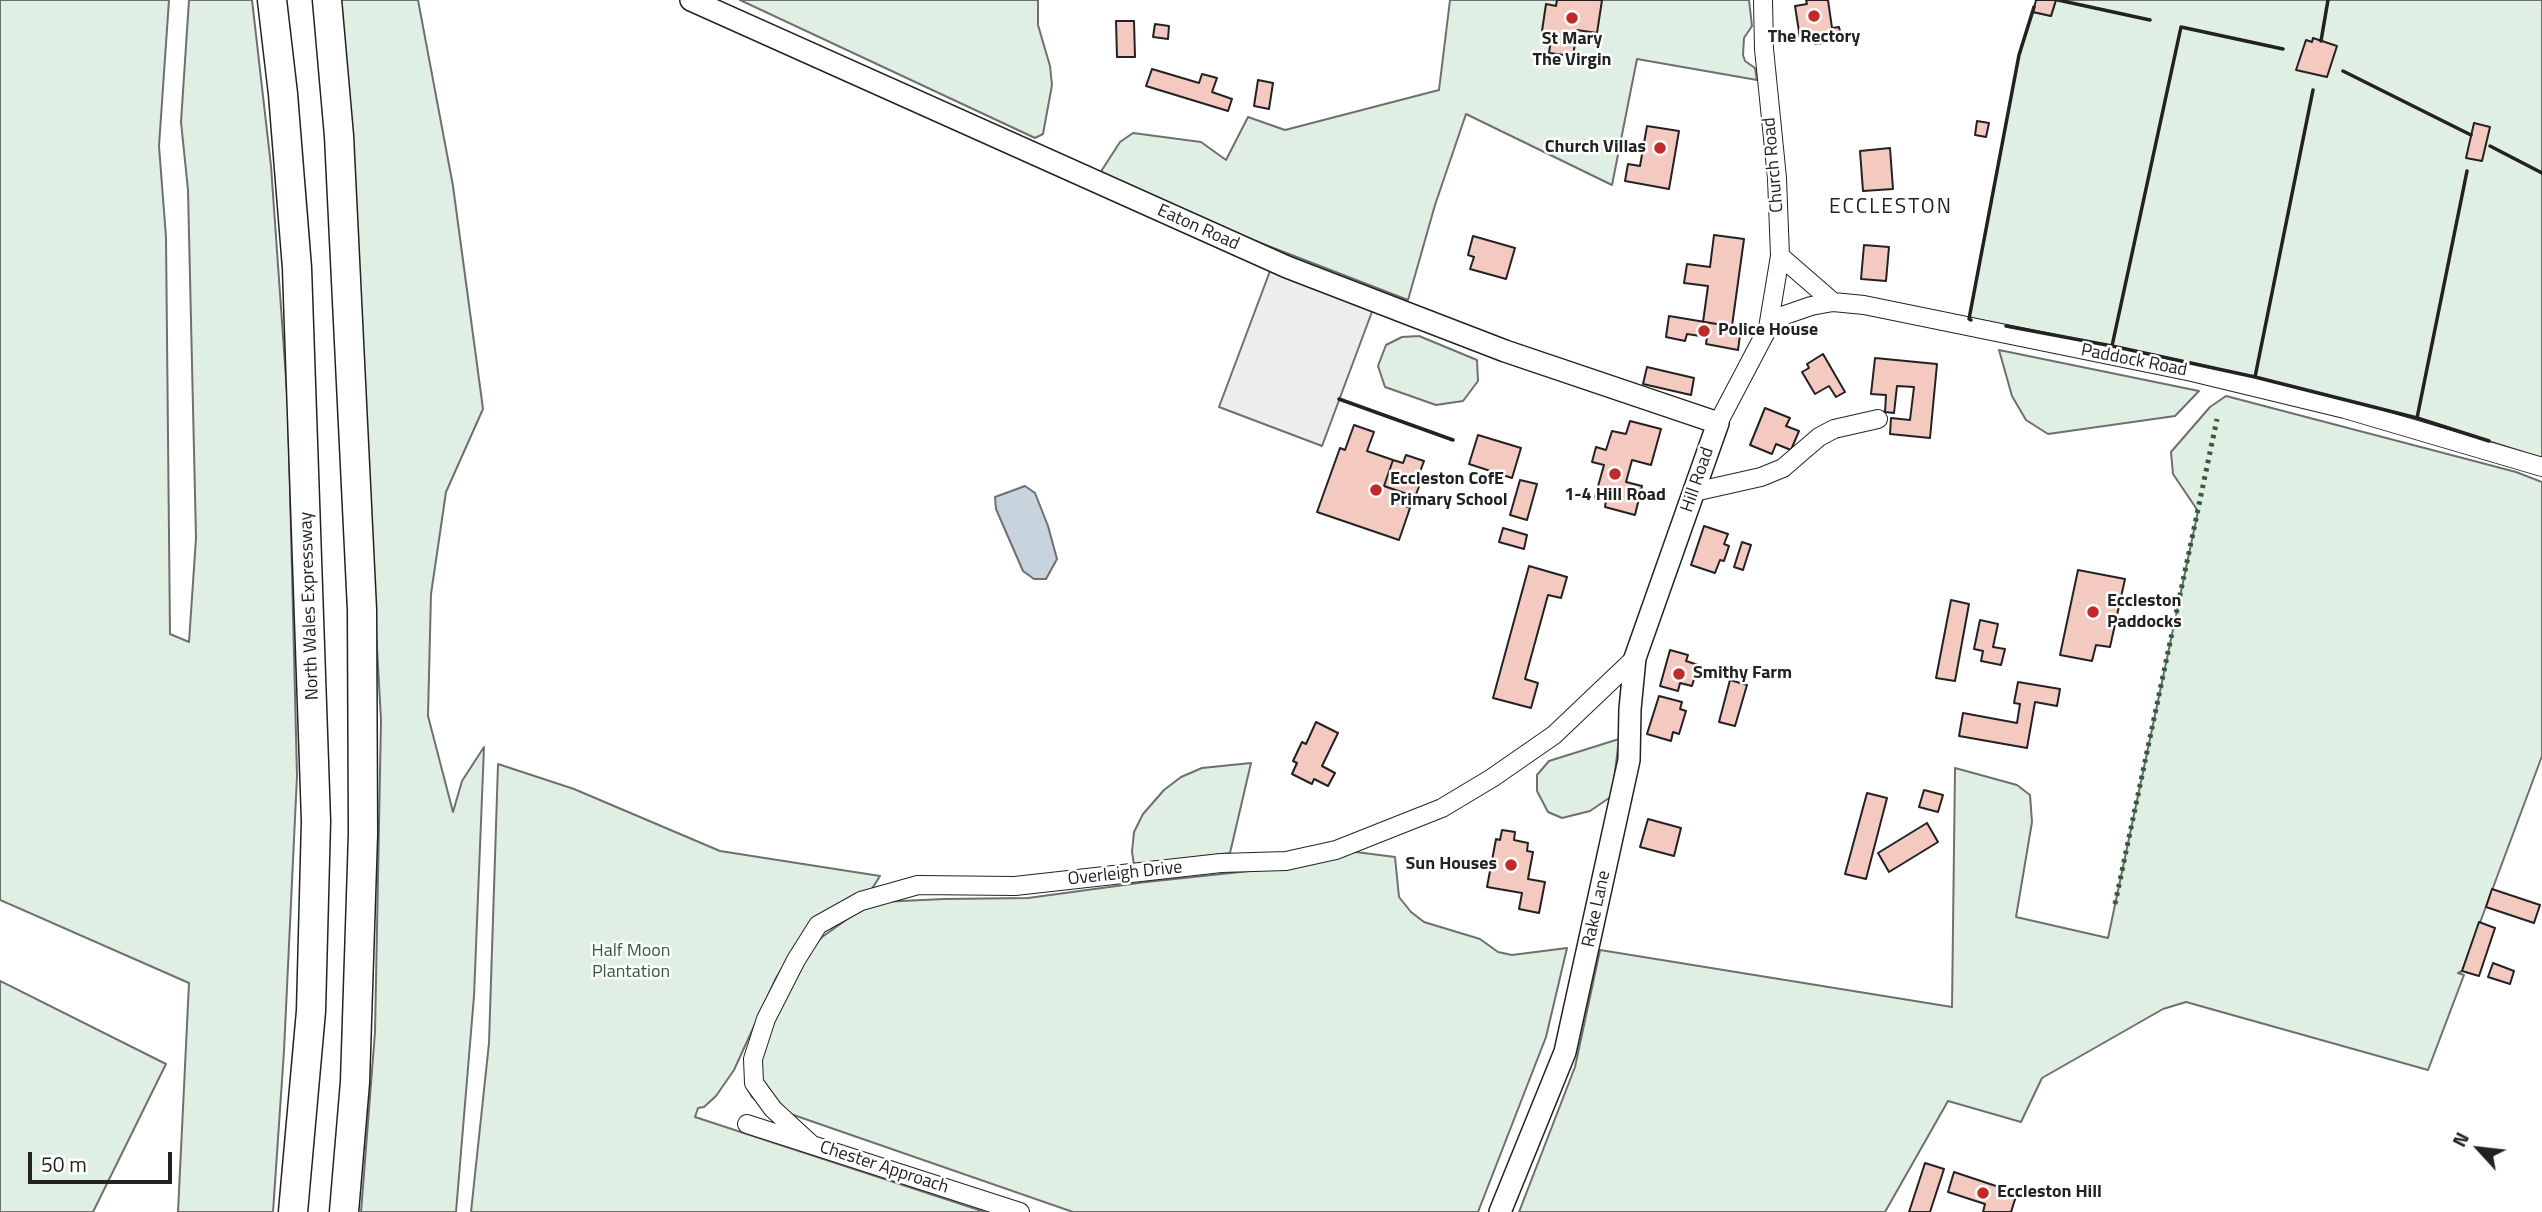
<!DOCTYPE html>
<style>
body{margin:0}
#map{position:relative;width:2542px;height:1212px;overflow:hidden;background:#fff;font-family:"Titillium Web",sans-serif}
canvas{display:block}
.north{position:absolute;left:2444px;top:1114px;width:70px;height:70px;-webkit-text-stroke:5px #fff;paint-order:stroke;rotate:297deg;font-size:19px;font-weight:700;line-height:28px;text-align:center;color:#222}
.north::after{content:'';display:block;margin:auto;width:24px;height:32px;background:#222;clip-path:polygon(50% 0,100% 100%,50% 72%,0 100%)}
.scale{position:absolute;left:28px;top:1152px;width:144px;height:32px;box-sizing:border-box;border:4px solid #222;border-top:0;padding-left:9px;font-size:21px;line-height:24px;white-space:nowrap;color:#222;-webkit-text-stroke:5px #fff;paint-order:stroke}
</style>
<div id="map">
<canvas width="2542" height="1212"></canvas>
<div class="north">N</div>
<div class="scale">50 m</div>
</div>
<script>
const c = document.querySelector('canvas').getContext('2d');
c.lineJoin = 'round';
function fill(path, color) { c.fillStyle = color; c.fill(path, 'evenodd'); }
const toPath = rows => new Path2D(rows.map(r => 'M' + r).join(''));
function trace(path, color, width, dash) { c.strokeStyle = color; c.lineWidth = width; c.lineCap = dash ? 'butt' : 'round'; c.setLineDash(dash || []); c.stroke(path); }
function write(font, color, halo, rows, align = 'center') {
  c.font = font + ' "Titillium Web",sans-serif'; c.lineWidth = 5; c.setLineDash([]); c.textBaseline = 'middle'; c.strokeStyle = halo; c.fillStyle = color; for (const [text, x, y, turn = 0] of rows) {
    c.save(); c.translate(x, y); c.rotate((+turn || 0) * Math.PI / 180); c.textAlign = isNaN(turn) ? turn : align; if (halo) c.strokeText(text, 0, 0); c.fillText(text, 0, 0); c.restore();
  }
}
const green = toPath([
 [0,0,169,0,159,146,166,237,170,634,189,642,196,538,188,190,181,122,189,0,252,0,271,166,288,407,297,776,284,1051,273,1212,178,1212,189,983,0,900,0,0],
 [341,0,418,0,453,186,483,409,446,492,431,594,428,716,453,812,462,781,484,747,474,996,456,1212,361,1212,375,1032,381,720,341,0],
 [740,0,1038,0,1038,25,1050,66,1052,85,1043,134,1035,138,740,0],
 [1450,0,1749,0,1752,26,1744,38,1743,55,1745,61,1755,68,1757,80,1637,59,1612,185,1466,114,1435,205,1408,300,1245,237,1100,173,1120,142,1133,133,1201,142,1226,160,1248,117,1285,130,1439,90,1450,0],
 [2056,0,2542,0,2542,458,2417,418,2255,377,2112,346,1969,319,2019,55,2033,12,2051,16,2056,0],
 [1419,336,1477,360,1478,381,1463,401,1436,405,1385,387,1378,366,1386,345,1402,337,1419,336],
 [1999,350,2199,391,2175,416,2048,434,2026,420,2012,396,1999,350],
 [2226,396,2516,472,2542,482,2542,756,2462,971,2458,973,2464,975,2428,1070,2186,1002,2163,1009,2042,1078,2021,1122,1948,1101,1885,1212,1519,1212,1575,1067,1600,950,1952,1007,1955,768,2017,785,2030,795,2032,822,2016,917,2108,938,2198,511,2173,474,2171,452,2210,407,2226,396],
 [1619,739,1612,796,1590,811,1562,818,1548,812,1537,791,1537,775,1549,761,1619,739],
 [1251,763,1230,853,1134,865,1132,852,1134,832,1143,814,1164,790,1181,777,1202,768,1251,763],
 [498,764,574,789,720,851,880,876,870,892,799,941,776,978,734,1070,716,1096,704,1107,698,1108,695,1117,985,1212,471,1212,489,1043,498,764],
 [1348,851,1395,857,1399,897,1411,912,1424,922,1480,939,1498,952,1512,955,1567,948,1546,1037,1478,1212,1073,1212,759,1103,752,1097,749,1091,763,1039,801,959,822,937,863,908,880,902,944,899,1028,898,1146,882,1297,866,1348,851],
 [0,981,166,1064,93,1212,0,1212,0,981]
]);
const parking = toPath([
 [1270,271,1373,309,1322,446,1219,407,1270,271]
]);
const water = toPath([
 [1025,486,1035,493,1048,526,1057,559,1046,579,1034,579,1023,571,996,509,995,497,1025,486]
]);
const building = toPath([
 [1557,0,1602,0,1597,33,1577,30,1573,56,1549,53,1552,32,1542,31,1546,4,1556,6,1557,0],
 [1806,0,1828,0,1832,28,1839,27,1842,40,1815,44,1813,35,1800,38,1795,6,1807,4,1806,0],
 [2036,0,2056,0,2051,16,2033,12,2036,0],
 [1116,21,1134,21,1135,57,1117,57,1116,21],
 [1155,24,1169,26,1168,39,1153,37,1155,24],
 [2313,38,2337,46,2327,77,2296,70,2306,40,2312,42,2313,38],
 [1152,69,1199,83,1202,74,1217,78,1212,92,1232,99,1228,111,1146,86,1152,69],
 [1258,80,1273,83,1269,109,1254,106,1258,80],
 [1977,121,1989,123,1986,137,1975,135,1977,121],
 [2474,123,2490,127,2482,161,2466,158,2474,123],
 [1647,126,1679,131,1669,189,1625,181,1628,164,1640,166,1647,126],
 [1890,148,1893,189,1863,191,1860,151,1890,148],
 [1714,235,1744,239,1732,326,1703,322,1708,286,1684,283,1687,264,1710,267,1714,235],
 [1473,236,1515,248,1506,279,1470,269,1474,257,1468,255,1473,236],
 [1864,245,1889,247,1886,281,1861,279,1864,245],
 [1669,316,1741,328,1738,350,1706,344,1707,337,1687,334,1685,341,1666,337,1669,316],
 [1823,354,1845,392,1836,397,1829,386,1815,394,1802,372,1809,368,1807,364,1823,354],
 [1875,358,1937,364,1930,438,1890,434,1891,418,1910,420,1914,387,1897,386,1894,413,1885,412,1886,395,1871,394,1875,358],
 [1647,367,1694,378,1691,395,1643,384,1647,367],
 [1765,408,1790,418,1786,426,1799,431,1791,450,1776,444,1772,454,1750,445,1765,408],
 [1630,421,1661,429,1651,465,1632,460,1626,482,1642,486,1635,515,1605,507,1606,500,1595,497,1604,465,1592,462,1596,447,1606,450,1612,431,1626,434,1630,421],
 [1354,425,1374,432,1367,451,1393,460,1384,486,1407,494,1403,505,1410,508,1399,540,1317,512,1340,448,1345,450,1354,425],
 [1478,435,1521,448,1512,478,1469,464,1478,435],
 [1406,455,1424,461,1416,483,1420,484,1415,497,1384,486,1393,460,1403,463,1406,455],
 [1520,480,1537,484,1527,520,1510,515,1520,480],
 [1704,526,1728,534,1724,544,1729,546,1724,561,1720,560,1715,573,1691,565,1704,526],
 [1503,528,1527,535,1524,549,1499,542,1503,528],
 [1742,542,1751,545,1743,570,1734,567,1742,542],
 [1529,566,1567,577,1561,598,1548,595,1525,679,1538,683,1531,708,1493,698,1529,566],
 [2078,570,2125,579,2110,647,2096,645,2092,661,2060,655,2078,570],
 [1951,600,1969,604,1955,681,1936,678,1951,600],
 [1980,620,1998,624,1993,647,2005,649,2001,665,1981,661,1983,651,1974,649,1980,620],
 [1670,650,1688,655,1686,661,1698,665,1692,686,1680,683,1678,691,1660,686,1670,650],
 [1730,680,1747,685,1735,726,1719,722,1730,680],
 [2018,682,2060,689,2057,706,2035,702,2027,748,1959,736,1963,713,2017,723,2020,704,2014,703,2018,682],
 [1659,696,1682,702,1680,709,1686,711,1679,734,1673,732,1671,741,1647,734,1659,696],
 [1316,722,1338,733,1322,766,1335,773,1328,786,1314,779,1312,784,1292,774,1297,763,1293,761,1302,742,1306,744,1316,722],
 [1924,790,1943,795,1938,812,1919,807,1924,790],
 [1867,793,1887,798,1866,879,1845,874,1867,793],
 [1648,819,1681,828,1674,856,1640,847,1648,819],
 [1927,823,1938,842,1889,872,1878,853,1927,823],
 [1502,830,1515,832,1514,840,1528,843,1527,851,1533,852,1528,879,1545,882,1539,913,1519,909,1522,893,1487,887,1496,839,1500,840,1502,830],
 [2492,889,2540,905,2534,923,2486,907,2492,889],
 [2479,922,2495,928,2479,976,2462,971,2479,922],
 [2493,963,2514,971,2510,984,2488,977,2493,963],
 [1925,1163,1944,1169,1930,1212,1909,1212,1925,1163],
 [1954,1172,2017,1193,2011,1212,1983,1212,1985,1204,1948,1192,1954,1172]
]);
const minor = toPath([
 [1763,0,1764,49,1777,178,1780,256,1768,328],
 [1780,256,1833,302],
 [1718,423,1768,328,1785,315,1811,306,1833,302,1864,305,2192,372,2345,409,2542,467],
 [1694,492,1761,477,1783,468,1819,437,1834,429,1878,419],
 [747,1124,1020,1212],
 [811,1144,773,1109,754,1083,753,1059,766,1019,796,960,818,925,861,901,918,885,1015,886,1221,863,1286,861,1336,850,1442,808,1492,778,1554,735,1635,658]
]);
const tertiary = toPath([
 [691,0,1287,267,1505,351,1718,423,1635,658,1630,709,1629,760,1565,1052,1500,1212]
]);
const trunk = toPath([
 [272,0,283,94,297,268,316,821,311,1011,293,1212],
 [327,0,339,136,362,610,363,834,355,1082,344,1212]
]);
const hedge = toPath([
 [2115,904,2217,419]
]);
const wall = toPath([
 [2058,0,2150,20],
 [2321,41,2328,0],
 [2343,71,2471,135],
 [2490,146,2542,173],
 [1971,320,1969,319,2019,55,2034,7],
 [2006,326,2112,346,2255,377,2417,418,2489,441],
 [2112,346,2181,27,2283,49],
 [2255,377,2313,90],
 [1339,399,1453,440],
 [2417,418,2467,171]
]);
const markers = [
 [1814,16,7,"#c62828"],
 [1572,18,7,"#c62828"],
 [1660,148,7,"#c62828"],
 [1704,331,7,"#c62828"],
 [1615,474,7,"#c62828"],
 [1376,490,7,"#c62828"],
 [2093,612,7,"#c62828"],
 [1679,674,7,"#c62828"],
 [1511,865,7,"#c62828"],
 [1983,1193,7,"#c62828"]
];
const poiNames = [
 ["The Rectory",1814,38,"center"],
 ["St Mary",1572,40,"center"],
 ["The Virgin",1572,61,"center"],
 ["Church Villas",1646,148,"right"],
 ["Police House",1718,331],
 ["Eccleston CofE",1390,480],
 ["Primary School",1390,501],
 ["1-4 Hill Road",1615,496,"center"],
 ["Eccleston",2107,602],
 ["Paddocks",2107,623],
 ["Smithy Farm",1693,674],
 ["Sun Houses",1497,865,"right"],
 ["Eccleston Hill",1997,1193]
];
const streetNames = [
 ["Church Road",1774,165,-95],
 ["Eaton Road",1198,228,24],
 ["Paddock Road",2134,361,11],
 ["Hill Road",1698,480,-71],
 ["North Wales Expressway",310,606,-92],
 ["Overleigh Drive",1125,874,-6],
 ["Rake Lane",1597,909,-78],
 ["Chester Approach",884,1168,18]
];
const parkNames = [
 ["Half Moon",631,952],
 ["Plantation",631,973]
];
const quarterNames = [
 ["ECCLESTON",1891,208]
];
fill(green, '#e0efe3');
trace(green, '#6f6f6f', 2);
fill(parking, '#ededed');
trace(parking, '#6f6f6f', 2);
fill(water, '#c7d3dd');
trace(water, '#6f6f6f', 2);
fill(building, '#f3c9c0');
trace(building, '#222', 2);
trace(minor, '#222', 20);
trace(tertiary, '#222', 24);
trace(trunk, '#222', 31);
trace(minor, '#fff', 18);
trace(tertiary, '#fff', 21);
trace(trunk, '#fff', 28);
trace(hedge, '#2f5e38', 5, [3.5, 5]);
trace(wall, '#222', 3.5);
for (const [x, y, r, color] of markers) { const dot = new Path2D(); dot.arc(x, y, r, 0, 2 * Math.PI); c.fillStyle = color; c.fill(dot); trace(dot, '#fff', 2.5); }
write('bold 18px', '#222', '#fff', poiNames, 'left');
write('18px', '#222', '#fff', streetNames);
write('18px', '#2f5e38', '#fff', parkNames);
c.letterSpacing = '2px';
write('21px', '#222', '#fff', quarterNames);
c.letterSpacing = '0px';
</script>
